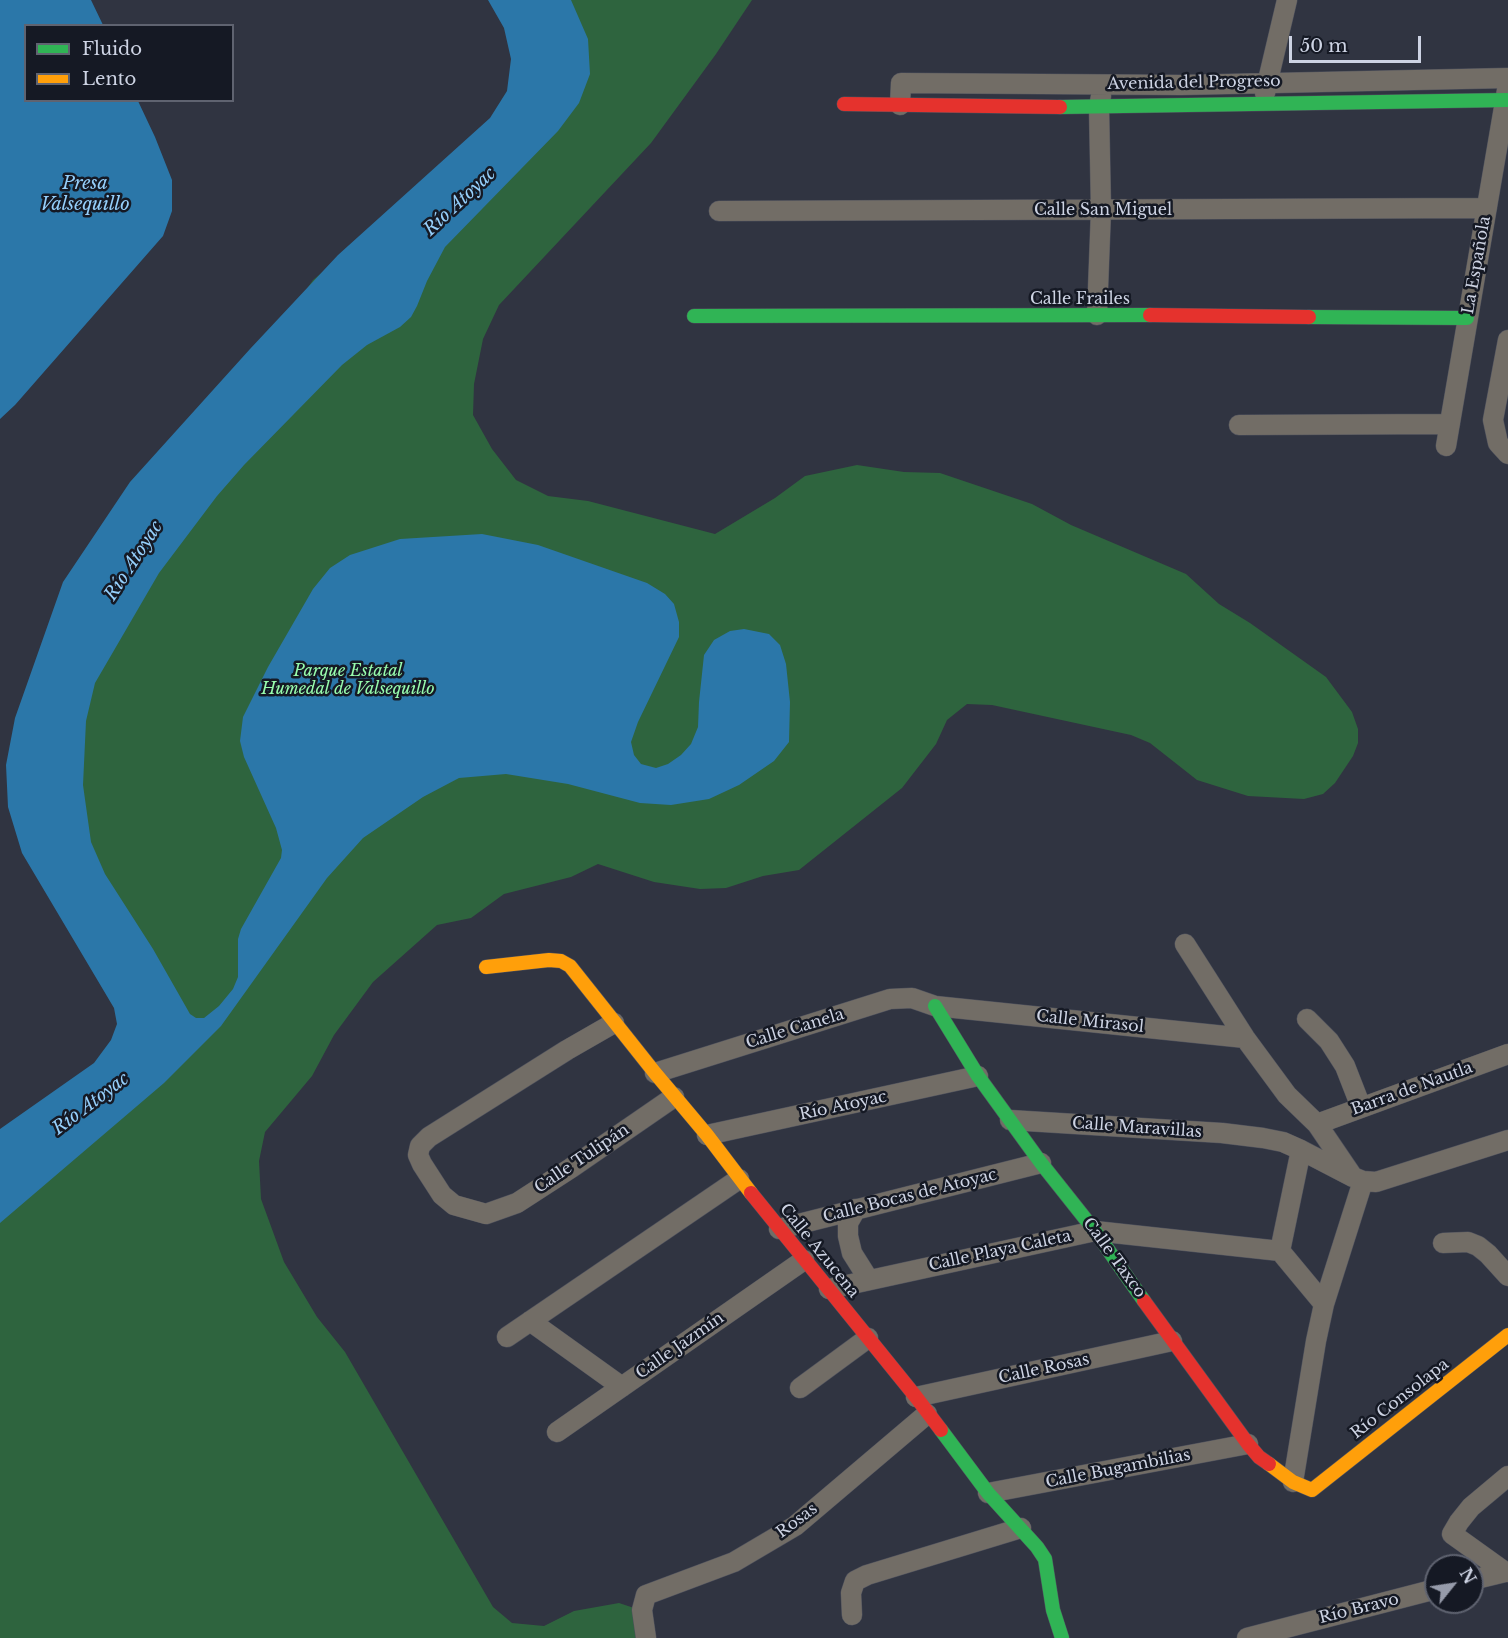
<!DOCTYPE html>
<meta charset="utf-8">
<style>
body{margin:0}
#map{position:relative;width:1508px;height:1638px;overflow:hidden;background:#303441;font-family:"Libre Baskerville",serif}
canvas{display:block}
.legend{position:absolute;left:24px;top:24px;width:210px;height:78px;box-sizing:border-box;background:#151924;border:2px solid #5f6370;margin:0;padding:8px 10px;list-style:none;font-size:18px;color:#cdd3e3}
.legend li{display:flex;align-items:center;gap:12px;height:30px}
.legend b{width:30px;border:2px solid #5f6370}
.north{position:absolute;left:1424px;top:1554px;width:60px;height:60px;box-sizing:border-box;background:#151924;border:2px solid #5f6370;border-radius:50%;rotate:60deg;font-size:16px;font-weight:700;line-height:24px;text-align:center;color:#cdd3e3}
.north::after{content:'';display:block;margin:auto;width:21px;height:27px;background:#969baa;clip-path:polygon(50% 0,100% 100%,50% 72%,0 100%)}
.scale{position:absolute;left:1289px;top:36px;width:132px;height:27px;box-sizing:border-box;border:3px solid #cdd3e3;border-top:0;padding-left:8px;font-size:18px;line-height:21px;white-space:nowrap;color:#cdd3e3;-webkit-text-stroke:4px #151924;paint-order:stroke}
</style>
<div id="map">
<canvas width="1508" height="1638"></canvas>
<ul class="legend">
<li><b style="height:8px;background:#30b455"></b>Fluido</li>
<li><b style="height:8px;background:#ff9f0a"></b>Lento</li>
</ul>
<div class="north">N</div>
<div class="scale">50 m</div>
</div>
<script>
const c = document.querySelector('canvas').getContext('2d');
c.lineJoin = 'round';
function fill(path, color) { c.fillStyle = color; c.fill(path, 'evenodd'); }
const toPath = rows => new Path2D(rows.map(r => 'M' + r).join(''));
function trace(path, color, width, dash) { c.strokeStyle = color; c.lineWidth = width; c.lineCap = dash ? 'butt' : 'round'; c.setLineDash(dash || []); c.stroke(path); }
function write(font, color, halo, rows, align = 'center') {
  c.font = font + ' "Libre Baskerville",serif'; c.lineWidth = 5; c.setLineDash([]); c.textBaseline = 'middle'; c.strokeStyle = halo; c.fillStyle = color; for (const [text, x, y, turn = 0] of rows) {
    c.save(); c.translate(x, y); c.rotate((+turn || 0) * Math.PI / 180); c.textAlign = isNaN(turn) ? turn : align; if (halo) c.strokeText(text, 0, 0); c.fillText(text, 0, 0); c.restore();
  }
}
const green = toPath([
 [495,0,752,0,716,54,651,143,499,305,483,339,474,384,473,415,492,449,516,480,548,496,588,501,715,534,775,498,805,476,857,465,904,472,940,473,1032,504,1071,525,1186,574,1219,604,1250,623,1326,677,1352,712,1358,729,1358,743,1353,756,1335,783,1323,794,1304,799,1248,796,1197,780,1150,743,1131,735,992,705,967,704,947,720,936,744,902,788,799,870,763,876,726,888,700,889,654,882,598,864,571,877,504,894,471,918,437,925,373,982,334,1035,312,1076,265,1132,259,1161,261,1199,284,1262,317,1317,345,1352,493,1607,512,1623,544,1626,574,1611,619,1603,637,1609,650,1638,0,1638,0,1159,140,1023,18,759,180,474,313,280,529,103]
]);
const water = toPath([
 [0,0,91,0,103,25,26,26,26,100,138,101,155,137,172,180,172,211,163,236,15,405,0,419],
 [488,0,571,0,588,39,590,74,579,103,558,131,445,247,427,281,417,306,411,317,400,327,367,345,342,365,244,465,217,496,159,573,95,683,86,721,83,785,91,842,105,874,153,949,190,1014,196,1018,204,1018,219,1006,233,989,238,977,238,939,241,929,281,858,282,850,276,828,244,757,240,741,243,717,268,667,313,589,330,568,350,555,400,539,482,534,538,545,647,583,665,594,674,604,679,622,679,637,638,722,631,742,634,755,641,764,656,768,668,764,681,755,691,744,698,727,699,702,704,655,714,640,730,631,744,629,769,634,780,645,786,664,790,702,789,742,774,761,739,785,709,799,671,805,640,803,568,784,506,774,459,778,423,797,363,838,327,878,221,1026,164,1083,0,1223,0,1129,94,1063,111,1040,117,1024,114,1008,22,853,8,807,6,765,15,718,63,582,130,482,250,349,338,255,490,118,507,91,511,59,504,28]
]);
const street = toPath([
 [1265,93,1287,0],
 [900,105,901,83,1181,85,1508,78],
 [719,211,1487,208],
 [1097,315,1101,210,1099,107,1101,96],
 [1508,340,1493,420,1498,443,1508,454],
 [1239,425,1450,424],
 [1446,446,1507,90],
 [1185,944,1245,1038,1287,1095,1317,1124,1353,1177],
 [1307,1019,1329,1041,1345,1066,1361,1107],
 [614,1023,567,1050,429,1137,420,1146,418,1155,422,1164,442,1195,454,1205,486,1214,517,1203,571,1168,674,1097],
 [655,1073,890,999,912,998,935,1006,1245,1038],
 [1010,1120,1222,1133,1263,1138,1283,1142,1301,1150,1280,1251],
 [1317,1124,1508,1054],
 [707,1135,978,1076],
 [1301,1150,1353,1177,1363,1181,1376,1182,1508,1140],
 [856,1209,848,1223,848,1236,852,1253,869,1280],
 [779,1229,1041,1163],
 [1443,1243,1468,1242,1478,1246,1488,1254,1508,1276],
 [1280,1251,1324,1304],
 [829,1289,1095,1231,1280,1251],
 [530,1321,622,1387],
 [507,1337,739,1179],
 [800,1388,868,1338],
 [916,1397,1172,1341],
 [557,1432,804,1260],
 [1508,1476,1471,1507,1459,1522,1452,1534,1505,1572,1508,1572],
 [1293,1482,1316,1341,1324,1304,1363,1181],
 [988,1493,1248,1444],
 [1472,1580,1505,1572],
 [852,1615,851,1593,855,1581,867,1575,1021,1528],
 [646,1638,642,1610,646,1595,734,1562,795,1526,927,1414],
 [1247,1638,1436,1589]
]);
const fast = toPath([
 [1060,107,1508,100],
 [694,316,1150,315],
 [1309,317,1467,318],
 [935,1006,978,1076,1041,1163,1095,1231,1144,1301],
 [941,1430,988,1493,1037,1547,1045,1559,1053,1610,1062,1638]
]);
const slow = toPath([
 [486,967,549,960,561,961,570,966,655,1073,707,1135,751,1193],
 [1269,1464,1293,1482,1312,1490,1508,1335]
]);
const jam = toPath([
 [844,104,1060,107],
 [1150,315,1309,317],
 [751,1193,916,1397,941,1430],
 [1144,1301,1248,1444,1259,1457,1269,1464]
]);
const streetNames = [
 ["Avenida del Progreso",1194,83,-1],
 ["Calle San Miguel",1103,210],
 ["La Española",1477,265,-80],
 ["Calle Frailes",1080,299],
 ["Calle Mirasol",1090,1022,6],
 ["Calle Canela",795,1029,-17],
 ["Barra de Nautla",1412,1089,-20],
 ["Río Atoyac",843,1106,-12],
 ["Calle Maravillas",1137,1128,4],
 ["Calle Tulipán",582,1159,-34],
 ["Calle Bocas de Atoyac",910,1196,-14],
 ["Calle Azucena",819,1251,51],
 ["Calle Playa Caleta",1000,1251,-12],
 ["Calle Taxco",1114,1258,54],
 ["Calle Jazmín",680,1346,-35],
 ["Calle Rosas",1044,1369,-12],
 ["Río Consolapa",1400,1399,-38],
 ["Calle Bugambilias",1118,1469,-11],
 ["Rosas",797,1521,-37],
 ["Río Bravo",1359,1609,-14]
];
const parkNames = [
 ["Parque Estatal",348,671],
 ["Humedal de Valsequillo",348,689]
];
const waterNames = [
 ["Presa",85,184],
 ["Valsequillo",85,205],
 ["Río Atoyac",460,202,-43],
 ["Río Atoyac",134,561,-57],
 ["Río Atoyac",91,1104,-37]
];
fill(green, '#2e643e');
fill(water, '#2b77a9');
trace(street, '#4e515d', 21);
trace(fast, '#4e515d', 15);
trace(slow, '#4e515d', 15);
trace(jam, '#4e515d', 15);
trace(street, '#726d66', 20);
trace(fast, '#30b455', 14);
trace(slow, '#ff9f0a', 14);
trace(jam, '#e5322d', 14);
write('16px', '#cdd3e3', '#151924', streetNames);
write('italic 16px', '#98fdae', '#151924', parkNames);
write('italic 18px', '#95cffb', '#151924', waterNames);
</script>
